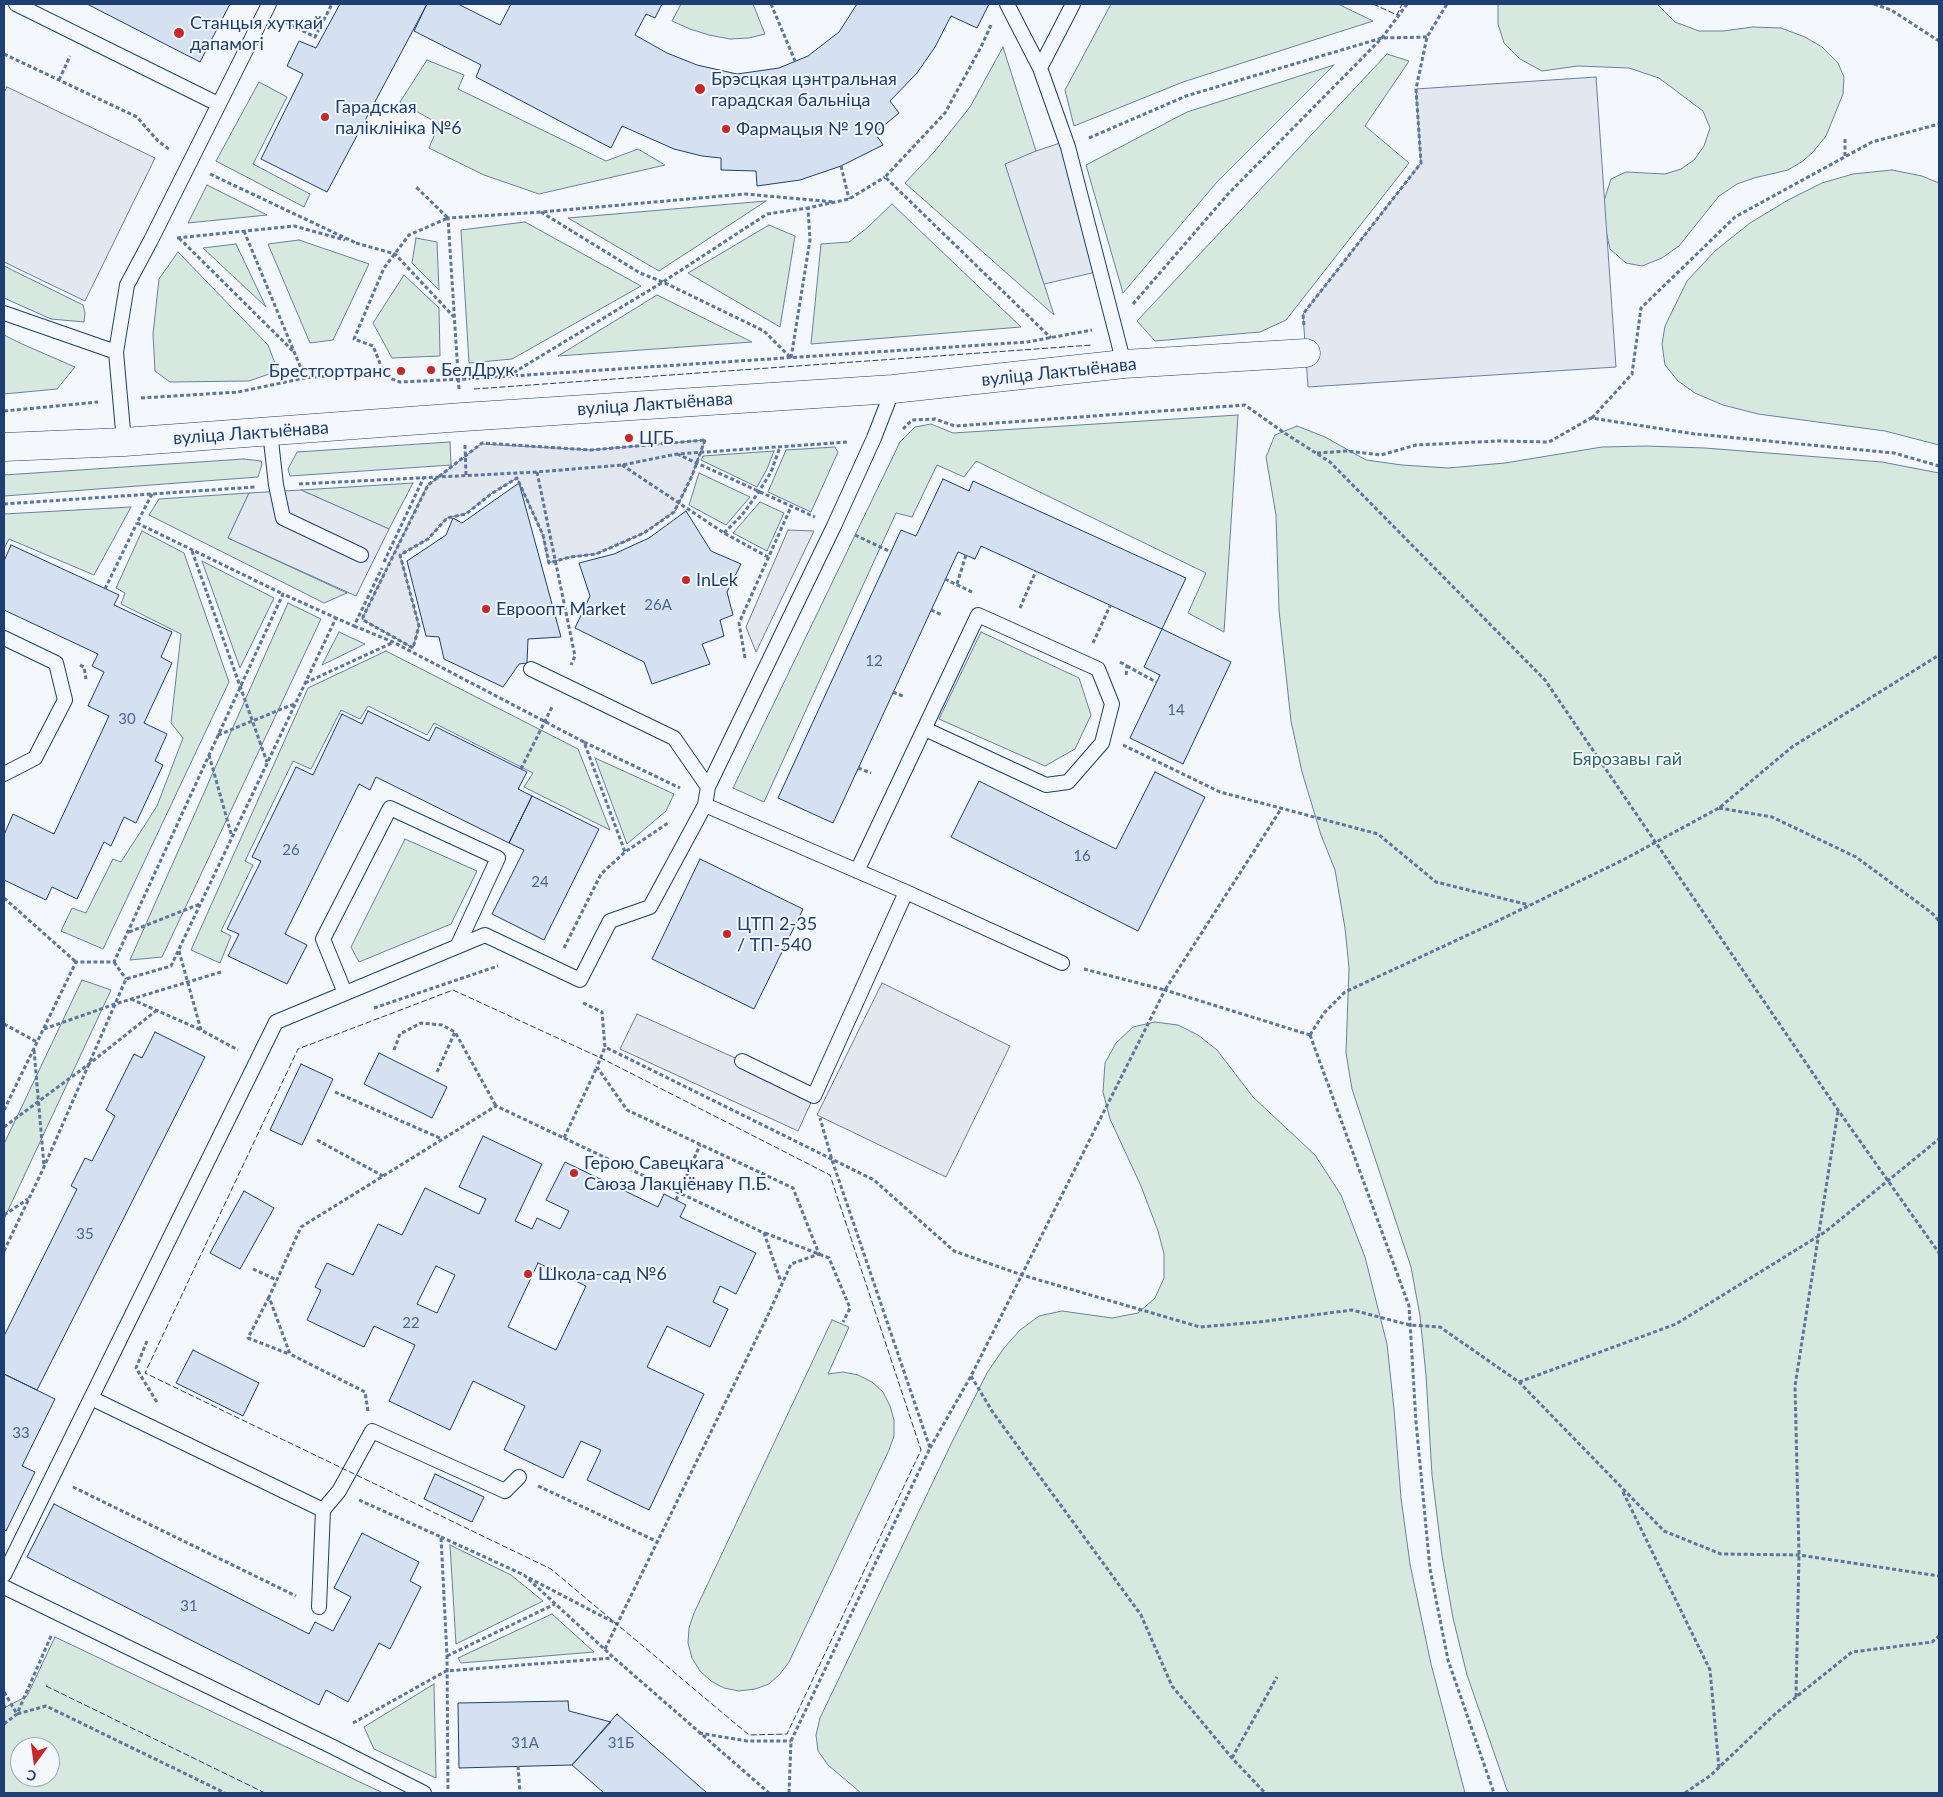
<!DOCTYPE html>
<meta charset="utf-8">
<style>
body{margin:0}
#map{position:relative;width:1943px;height:1797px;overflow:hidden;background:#f4f7fb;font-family:Lato,sans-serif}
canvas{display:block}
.frame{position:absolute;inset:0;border:5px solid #1d3f73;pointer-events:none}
.north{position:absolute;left:10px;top:1737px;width:50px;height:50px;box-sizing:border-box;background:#f4f7fb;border:1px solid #9eadc5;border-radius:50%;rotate:194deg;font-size:14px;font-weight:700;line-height:20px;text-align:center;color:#1d3f73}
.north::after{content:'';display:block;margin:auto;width:18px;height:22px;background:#c62828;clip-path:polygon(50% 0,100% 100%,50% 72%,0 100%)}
</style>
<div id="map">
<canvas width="1943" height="1797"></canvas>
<div class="frame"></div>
<div class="north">С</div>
</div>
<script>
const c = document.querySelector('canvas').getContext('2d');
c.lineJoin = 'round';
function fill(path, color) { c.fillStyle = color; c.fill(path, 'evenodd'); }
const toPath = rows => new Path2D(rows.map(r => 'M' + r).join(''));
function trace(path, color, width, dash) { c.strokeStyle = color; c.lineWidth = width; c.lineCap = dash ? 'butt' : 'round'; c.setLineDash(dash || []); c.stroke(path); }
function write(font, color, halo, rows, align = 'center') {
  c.font = font + ' Lato,sans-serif'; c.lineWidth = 4; c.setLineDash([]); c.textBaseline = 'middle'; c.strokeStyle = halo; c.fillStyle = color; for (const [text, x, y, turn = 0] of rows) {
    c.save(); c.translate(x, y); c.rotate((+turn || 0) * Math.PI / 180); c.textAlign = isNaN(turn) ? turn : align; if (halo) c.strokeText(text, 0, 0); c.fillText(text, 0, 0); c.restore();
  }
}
const green = toPath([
 [681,4,753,4,765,34,749,38,730,39,709,35,690,29,672,21,681,4],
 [1111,4,1338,4,1373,21,1183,82,1074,126,1065,90,1111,4],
 [1498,4,1657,4,1675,22,1699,31,1723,31,1753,27,1781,28,1805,37,1822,47,1838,63,1844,77,1843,94,1826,136,1813,152,1803,161,1788,170,1754,178,1737,184,1719,196,1679,246,1662,258,1642,266,1626,263,1610,249,1605,226,1604,201,1611,179,1626,172,1665,174,1681,169,1694,160,1704,146,1710,128,1703,111,1659,78,1629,68,1578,66,1542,71,1520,59,1504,43,1498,24,1498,4],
 [1003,47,1036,151,1006,165,1054,315,905,183,935,151,970,107,1003,47],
 [1387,54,1409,61,1365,126,1409,163,1286,320,1260,332,1155,341,1137,321,1387,54],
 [427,60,464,75,458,89,606,161,638,149,665,165,539,194,484,175,429,148,439,124,400,102,427,60],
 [1334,65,1217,182,1123,293,1086,165,1187,112,1334,65],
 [259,82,287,97,253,164,310,194,304,207,216,161,259,82],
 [1892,170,1922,176,1939,183,1939,445,1885,431,1758,414,1723,405,1695,393,1678,381,1665,365,1662,344,1665,326,1687,281,1715,251,1750,223,1788,200,1822,183,1853,174,1892,170],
 [207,185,267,215,188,223,207,185],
 [766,201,659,271,568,218,766,201],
 [892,204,1021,327,811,344,821,244,849,242,867,228,892,204],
 [525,222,641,286,512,359,469,363,461,230,525,222],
 [769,225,795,236,780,327,688,273,769,225],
 [416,238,437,242,439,290,412,263,416,238],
 [299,240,369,264,333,340,310,343,268,244,299,240],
 [236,244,266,307,203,248,236,244],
 [178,252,268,345,278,371,249,381,170,382,155,371,153,334,159,279,178,252],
 [4,266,83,305,85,313,84,322,51,319,4,298,4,266],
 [404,275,439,308,440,356,392,358,373,323,404,275],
 [657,295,752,342,558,356,657,295],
 [4,335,22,344,75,367,57,389,4,394,4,335],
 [1238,415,1224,632,1188,613,1206,573,976,461,964,477,937,465,912,517,896,513,764,802,733,788,900,442,915,427,931,424,953,433,1238,415],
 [1297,426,1325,437,1366,460,1402,465,1448,468,1505,463,1602,447,1646,446,1705,448,1882,462,1939,473,1939,1793,1509,1793,1507,1790,1467,1675,1453,1618,1442,1556,1432,1475,1426,1375,1420,1316,1411,1267,1352,1089,1346,1053,1349,968,1345,928,1335,870,1321,835,1302,772,1291,721,1279,610,1276,515,1266,457,1275,435,1297,426],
 [450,442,451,465,290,476,288,469,297,452,450,442],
 [835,447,838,452,811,512,768,492,786,450,835,447],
 [774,451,767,469,757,487,701,460,703,456,774,451],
 [244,459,261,461,262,464,258,477,4,496,4,475,244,459],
 [699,473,750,497,726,525,689,505,699,473],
 [413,483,389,529,301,490,413,483],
 [249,493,228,538,347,593,324,603,149,515,159,499,249,493],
 [760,502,784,513,767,551,733,533,760,502],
 [131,507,94,575,9,539,4,548,4,514,131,507],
 [142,531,184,553,229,682,103,949,61,931,72,908,86,913,113,859,121,862,157,806,183,738,171,723,181,634,121,604,125,593,116,588,142,531],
 [202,561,274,598,240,668,202,561],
 [288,603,321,619,162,957,130,960,288,603],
 [339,632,365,644,322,665,339,632],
 [981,632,1079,678,1091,715,1075,749,1045,766,939,719,981,632],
 [386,651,578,749,610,830,524,787,533,773,434,723,427,735,368,706,360,719,341,710,311,769,293,761,245,861,253,865,221,931,231,936,220,963,191,950,308,688,386,651],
 [595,758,674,794,666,811,627,844,595,758],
 [405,839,477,871,451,924,359,962,351,947,405,839],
 [82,980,111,990,4,1219,4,1144,82,980],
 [1155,1022,1178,1025,1198,1035,1217,1050,1253,1097,1315,1155,1341,1195,1365,1257,1387,1344,1394,1409,1401,1498,1410,1564,1431,1664,1465,1793,861,1793,828,1765,818,1751,816,1735,820,1718,953,1440,987,1373,1004,1348,1020,1330,1039,1316,1062,1311,1112,1318,1138,1313,1155,1298,1164,1278,1164,1254,1158,1231,1141,1186,1110,1119,1103,1092,1105,1063,1116,1043,1133,1027,1155,1022],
 [832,1320,849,1327,828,1374,843,1372,858,1375,872,1382,883,1392,890,1406,894,1420,894,1436,889,1450,789,1662,780,1674,769,1684,755,1689,739,1691,724,1688,711,1681,700,1671,692,1658,688,1643,689,1628,694,1613,832,1320],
 [450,1545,511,1575,543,1601,456,1644,450,1545],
 [552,1614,594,1652,461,1663,458,1658,552,1614],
 [55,1637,383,1793,4,1793,4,1703,6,1707,27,1696,55,1637],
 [20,1747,50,1747,50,1777,20,1777,20,1747],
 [434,1684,436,1778,374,1749,364,1727,434,1684]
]);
const parking = toPath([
 [1596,77,1616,367,1308,387,1303,314,1421,163,1416,89,1596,77],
 [7,87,155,158,85,301,4,262,4,92,7,87],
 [1069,140,1105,270,1044,284,1005,164,1036,151,1069,140],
 [705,440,692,476,675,511,644,533,596,554,570,557,548,563,543,535,517,478,491,494,465,514,447,518,428,539,400,555,419,626,413,648,362,619,427,486,481,444,591,450,705,440],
 [301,490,389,529,356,596,228,538,249,493,301,490],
 [788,530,814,531,756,652,746,627,788,530],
 [882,983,1010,1046,946,1177,817,1115,882,983],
 [637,1014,742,1061,814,1096,798,1131,620,1049,637,1014]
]);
const building = toPath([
 [87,4,230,4,200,62,87,4],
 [340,4,427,4,327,192,261,159,303,74,287,66,299,41,316,48,340,4],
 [427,4,458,4,500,25,511,4,662,4,655,18,646,14,635,35,667,53,697,65,737,74,779,68,808,56,839,32,857,4,989,4,977,28,951,16,935,47,917,73,890,101,899,113,875,133,883,145,841,166,800,180,757,186,756,171,721,170,721,158,702,156,674,149,622,126,611,148,476,77,481,65,414,31,427,4],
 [943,479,969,491,973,481,1186,578,1162,629,981,546,975,559,958,552,833,823,778,798,901,530,916,536,943,479],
 [519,483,561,637,528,639,527,663,519,664,503,687,444,659,439,637,426,636,407,561,446,535,453,518,462,523,519,483],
 [686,511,711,551,741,564,727,592,733,615,720,620,724,636,702,644,710,664,652,684,644,662,575,628,590,596,579,563,614,554,649,538,686,511],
 [11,545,119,595,114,605,172,632,161,657,172,663,144,723,167,734,155,761,163,765,136,823,124,817,111,846,104,842,77,899,52,887,46,900,4,880,4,835,13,814,54,834,109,716,88,706,104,672,92,666,98,654,4,610,4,561,11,545],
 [1162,629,1231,662,1183,764,1130,738,1160,675,1144,667,1162,629],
 [368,711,429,741,436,727,527,772,518,789,532,796,509,843,376,777,370,790,359,784,285,934,307,945,287,984,228,956,239,934,227,929,261,861,252,857,296,767,313,775,342,714,362,724,368,711],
 [1155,772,1205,797,1138,931,951,837,979,781,1116,849,1155,772],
 [532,796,599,829,544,940,492,914,524,850,509,843,532,796],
 [700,859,803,909,754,1009,652,959,700,859],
 [155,1032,205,1057,37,1390,4,1374,4,1336,77,1189,71,1186,85,1158,92,1161,115,1116,106,1110,134,1054,142,1058,155,1032],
 [379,1053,447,1087,432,1118,364,1084,379,1053],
 [301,1064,333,1079,302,1145,270,1130,301,1064],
 [483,1136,542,1164,515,1221,532,1229,537,1218,560,1229,569,1211,546,1200,565,1162,658,1207,664,1194,686,1205,680,1217,756,1253,736,1294,720,1286,713,1302,728,1309,710,1347,667,1326,647,1367,704,1394,649,1510,587,1480,601,1450,581,1441,563,1478,504,1450,525,1406,473,1381,450,1430,389,1401,415,1345,374,1326,364,1347,307,1320,321,1290,315,1287,327,1263,353,1275,378,1224,402,1235,425,1188,479,1214,486,1199,459,1187,483,1136],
 [538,1263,586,1286,556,1350,508,1327,538,1263],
 [436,1266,455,1275,437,1313,417,1304,436,1266],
 [244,1191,274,1208,240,1269,210,1253,244,1191],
 [193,1350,259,1383,243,1416,176,1383,193,1350],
 [4,1374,55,1399,22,1466,35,1472,6,1531,4,1530,4,1374],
 [435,1474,484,1497,472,1522,424,1499,435,1474],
 [54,1504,309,1634,315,1622,333,1631,351,1597,334,1588,362,1533,419,1562,410,1581,421,1587,390,1649,379,1643,348,1702,326,1690,319,1705,27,1557,54,1504],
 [568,1701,569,1711,611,1722,572,1765,459,1768,458,1703,568,1701],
 [617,1714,707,1793,604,1793,572,1765,617,1714]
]);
const path = toPath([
 [771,4,795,61],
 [1874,4,1891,10,1939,41],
 [285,22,315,37,332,4],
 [991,25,981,47,945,113,885,177,1051,338],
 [4,54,137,117,158,141,170,150],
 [59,80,70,56],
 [1089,138,1186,96,1382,38,1427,37],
 [1845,139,1845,158],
 [841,166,849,199],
 [210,174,356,243],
 [244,231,305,378],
 [177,238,294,226,345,240],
 [179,238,295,353],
 [356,243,395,254,454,317],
 [1133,304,1228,194,1382,38,1407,4],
 [1304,325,1303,314,1421,163,1416,89,1427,37,1447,4],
 [790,357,764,331,663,282,640,273,541,212,745,194,835,202],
 [791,358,810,240,808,208,849,199,885,177],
 [385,376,373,346,354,339,384,268,409,235,448,218,416,187],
 [508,376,663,282,767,214,808,208],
 [459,389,448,218,541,212],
 [141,398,238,392,305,378,373,372,400,382,466,379,1027,342,1092,330],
 [4,411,98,402],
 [1592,418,1632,374,1641,308,1735,217,1872,142,1939,124],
 [903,429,912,420,935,419,955,426,1245,405,1283,432,1330,462,1545,680,1838,1110,1939,1253],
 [705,440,692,476,674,512,644,533,596,554,570,557,549,563,543,535,517,478,491,494,466,514,447,518,428,539,400,555,419,626,413,648,363,620,363,617,428,485,482,443,591,450,705,440],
 [465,445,466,475],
 [1317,453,1348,451,1381,455,1416,445,1498,441,1549,442,1591,418,1695,434,1894,453,1939,466],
 [677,454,815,517],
 [622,465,724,533,768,557],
 [537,472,575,656,571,665],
 [299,484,537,472,622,465,677,454,848,442],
 [152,494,137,523,283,594],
 [4,504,255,487],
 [724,533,742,515,758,493,771,472,780,447],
 [855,535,891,552],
 [192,551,267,762],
 [384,562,424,477],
 [945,579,974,593],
 [957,584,966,555],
 [105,589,137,523],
 [1020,608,1036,571],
 [931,610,942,615],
 [354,626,393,642,584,742,625,852],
 [1093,643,1110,606],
 [745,658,739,623,791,507],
 [1120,662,1127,666,1126,676],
 [80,665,84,667,86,679],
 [1127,666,1156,682],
 [305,683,392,643],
 [893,692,905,697],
 [218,735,294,704],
 [584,742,680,788],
 [1123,745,1220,792,1378,834,1436,882,1529,905],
 [209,755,232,837],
 [858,768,871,773],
 [521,769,553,705],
 [1719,808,1772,817,1856,857,1932,913,1939,921],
 [4,898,76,962],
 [129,932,200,904],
 [564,948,601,874,625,852,668,823],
 [179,951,201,1030,238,1050],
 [114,962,126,979],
 [1084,969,1165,990,1281,809],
 [131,999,201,1030],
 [583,1003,602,1012,605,1047,874,1180,954,1251,1022,1275,1200,1327,1259,1322,1352,1310,1410,1325,1440,1327,1519,1382,1664,1531,1721,1554,1799,1555,1939,1576],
 [374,1008,498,966],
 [4,1024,37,1042],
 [44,1029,115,1004,221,972],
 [1310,1035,1409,1306,1416,1422,1430,1569,1448,1660,1494,1793],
 [1310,1035,1324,1013,1345,992,1483,928,1623,860,1719,808,1792,747,1939,655],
 [34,1050,44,1166],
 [394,1050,400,1034,421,1023,442,1025,455,1032],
 [437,1072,455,1032,496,1106],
 [335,1092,442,1139],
 [4,1110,76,962,114,962,283,594,336,618],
 [4,1127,89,1064,157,1010],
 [564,1138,764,1233,781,1282],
 [317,1140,383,1176],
 [676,1200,700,1145],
 [4,1215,28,1199],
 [765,1233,829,1258,850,1308,843,1322],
 [4,1251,44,1167,126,979,171,966,336,618,354,626,382,568],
 [253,1269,277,1280],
 [269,1297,248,1338,289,1354],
 [147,1341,136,1368,158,1404],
 [971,1376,992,1411,1141,1615,1172,1686,1232,1758,1265,1793],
 [1519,1382,1676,1324,1825,1232,1939,1139],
 [368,1411,365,1392,290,1354,269,1297,301,1227,496,1106,564,1138,597,1067],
 [930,1448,971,1376,1165,990,1310,1035],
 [538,1486,658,1542],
 [73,1487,296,1596],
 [1623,1492,1710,1670,1719,1768],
 [359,1500,441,1537,447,1656,448,1790],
 [441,1537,524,1575,613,1657,769,1793],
 [529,1578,617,1624],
 [605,1649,768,1315,791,1264,819,1254,793,1188,627,1110,597,1067,605,1047],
 [447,1656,555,1604],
 [4,1692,17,1714,46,1706,225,1793],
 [1796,1697,1799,1555,1795,1386,1838,1111],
 [353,1723,446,1671,612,1658],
 [4,1724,17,1714,51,1636],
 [699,1733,747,1741,791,1741],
 [1232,1758,1277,1677],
 [518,1766,520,1793],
 [789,1793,791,1741,930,1448,832,1160,820,1118],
 [1685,1793,1711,1775,1775,1714,1852,1652,1932,1642,1939,1636]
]);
const lane = toPath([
 [16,4,218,104],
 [1007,4,1040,68],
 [1073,4,1040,68,1068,147,1124,364],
 [4,313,116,352],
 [270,432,276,485,283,518,361,555],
 [124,442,116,352,127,285,151,240,269,4],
 [4,638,56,663,65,700,35,758,4,774],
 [531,669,674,738,708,787],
 [705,805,906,892,1062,963],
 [857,871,978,615,1098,669,1112,704,1102,743,1068,782,1046,785,925,729],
 [345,993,323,939,390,808,498,858,458,945],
 [742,1061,814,1096,906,892],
 [91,1398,323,1510,319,1607],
 [323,1510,339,1491,372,1431,505,1491,519,1477],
 [4,1575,276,1022,485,935,580,980,610,921,650,907,705,805,708,787,834,526,874,438,893,389],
 [4,1587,333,1747,424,1793]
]);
const street = toPath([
 [4,447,124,442,463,417,893,389,1124,364,1306,353]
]);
const fence = toPath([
 [1373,4,1397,15,1402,4],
 [474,389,1092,345],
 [453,990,601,1058,830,1175,921,1450,787,1734,749,1735,551,1569,145,1373,298,1049,453,990],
 [46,1686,265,1793],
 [4,1708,6,1707]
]);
const markers = [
 [179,33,6,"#c62828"],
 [700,89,6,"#c62828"],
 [325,117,5,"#c62828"],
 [726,129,5,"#c62828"],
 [431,370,5,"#c62828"],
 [401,371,5,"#c62828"],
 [629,438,5,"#c62828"],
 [686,580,5,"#c62828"],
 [486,609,5,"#c62828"],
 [727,934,5,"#c62828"],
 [574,1173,5,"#c62828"],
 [528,1274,5,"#c62828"]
];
const numberNames = [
 ["26А",658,605],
 ["12",874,661],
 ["14",1176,710],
 ["30",127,719],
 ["26",291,850],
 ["16",1082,856],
 ["24",540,882],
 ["35",85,1234],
 ["22",411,1323],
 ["33",21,1433],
 ["31",189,1606],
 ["31А",525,1743],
 ["31Б",621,1743]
];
const poiNames = [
 ["Станцыя хуткай",190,23],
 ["дапамогі",190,44],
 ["Брэсцкая цэнтральная",711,79],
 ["гарадская бальніца",711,100],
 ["Гарадская",335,107],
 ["паліклініка №6",335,128],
 ["Фармацыя № 190",736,129],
 ["БелДрук",441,370],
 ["Брестгортранс",391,371,"right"],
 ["ЦГБ",639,438],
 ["InLek",696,580],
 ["Евроопт Market",496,609],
 ["ЦТП 2-35",737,924],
 ["/ ТП-540",737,945],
 ["Герою Савецкага",584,1163],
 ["Саюза Лакціёнаву П.Б.",584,1184],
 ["Школа-сад №6",538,1274]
];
const streetNames = [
 ["вуліца Лактыёнава",1059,372,-6],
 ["вуліца Лактыёнава",655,404,-4],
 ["вуліца Лактыёнава",251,433,-4]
];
const parkNames = [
 ["Бярозавы гай",1627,759]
];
fill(green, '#d7e8df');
trace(green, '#687fa3', 1);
fill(parking, '#e3e8f0');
trace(parking, '#687fa3', 1);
fill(building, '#d5e0f0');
trace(building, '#1d3f73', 1);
trace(lane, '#1d3f73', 16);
trace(street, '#1d3f73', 29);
trace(path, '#5e769c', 3, [4, 2.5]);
trace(lane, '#f4f7fb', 14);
trace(street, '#f4f7fb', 28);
trace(fence, '#1d3f73', 1, [6, 2.5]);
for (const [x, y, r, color] of markers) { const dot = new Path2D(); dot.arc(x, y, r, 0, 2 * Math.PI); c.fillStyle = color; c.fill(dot); trace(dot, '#f4f7fb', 2); }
write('15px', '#4b6792', null, numberNames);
write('18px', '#1d3f73', '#f4f7fb', poiNames, 'left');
write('18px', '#1d3f73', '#f4f7fb', streetNames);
write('18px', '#2c6c60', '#f4f7fb', parkNames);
</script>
